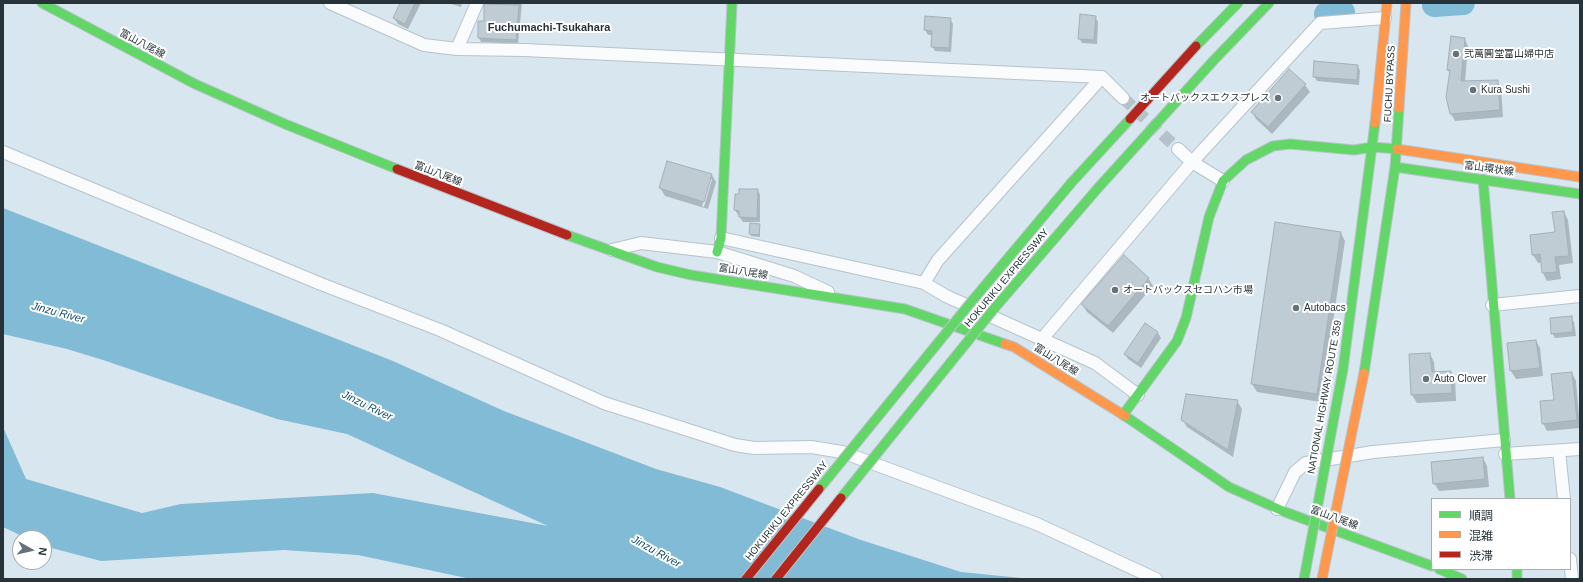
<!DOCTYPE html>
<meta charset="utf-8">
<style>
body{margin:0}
#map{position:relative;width:1583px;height:582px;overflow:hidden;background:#d7e6ef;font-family:Helvetica,"Noto Sans JP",sans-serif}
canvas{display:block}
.frame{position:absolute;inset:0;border:4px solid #273338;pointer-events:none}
.legend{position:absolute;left:1431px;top:498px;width:140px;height:72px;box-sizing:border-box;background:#fff;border:1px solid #a9adaf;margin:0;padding:5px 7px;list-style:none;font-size:12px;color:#273338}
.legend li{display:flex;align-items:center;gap:8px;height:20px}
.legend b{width:20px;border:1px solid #a9adaf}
.north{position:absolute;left:12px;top:530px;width:40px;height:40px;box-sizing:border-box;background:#fff;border:1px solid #a9adaf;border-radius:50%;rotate:98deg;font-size:11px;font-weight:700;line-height:16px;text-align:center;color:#273338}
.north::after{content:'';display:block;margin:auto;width:14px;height:18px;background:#657278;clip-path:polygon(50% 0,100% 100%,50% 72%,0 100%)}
</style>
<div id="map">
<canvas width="1583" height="582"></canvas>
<div class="frame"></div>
<ul class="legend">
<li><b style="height:5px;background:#63d668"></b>順調</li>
<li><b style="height:5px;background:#ff974d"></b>混雑</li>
<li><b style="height:5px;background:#b3261e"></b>渋滞</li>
</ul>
<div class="north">N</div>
</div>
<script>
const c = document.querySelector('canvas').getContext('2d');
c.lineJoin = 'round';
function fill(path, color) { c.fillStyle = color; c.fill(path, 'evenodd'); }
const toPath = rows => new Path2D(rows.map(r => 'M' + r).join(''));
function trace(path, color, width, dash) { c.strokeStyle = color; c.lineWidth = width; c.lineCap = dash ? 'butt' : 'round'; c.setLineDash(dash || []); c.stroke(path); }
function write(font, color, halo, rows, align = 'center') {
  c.font = font + ' Helvetica,"Noto Sans JP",sans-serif'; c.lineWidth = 4; c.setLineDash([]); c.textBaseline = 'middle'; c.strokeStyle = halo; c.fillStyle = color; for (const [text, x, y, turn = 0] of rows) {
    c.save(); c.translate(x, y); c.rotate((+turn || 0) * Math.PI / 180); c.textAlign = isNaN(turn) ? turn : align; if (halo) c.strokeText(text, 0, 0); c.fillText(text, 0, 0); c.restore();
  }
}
const water = toPath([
 [3,208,393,361,504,411,656,469,720,487,861,540,961,572,1031,579,471,579,358,555,284,550,101,561,44,546,44,538,26,538,3,527,3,427,26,479,142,513,181,504,373,493,548,526,347,434,277,419,103,360,67,349,3,334]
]);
const shadow = toPath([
 [401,3,421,3,408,29,398,24,394,18],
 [448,3,462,3,461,7],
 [490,3,522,3,518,44,481,42,479,38],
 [1095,17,1098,22,1097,44,1082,43,1079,38],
 [950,19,953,24,951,52,935,51,932,46,933,35,928,35,925,30],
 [1464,38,1468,46,1465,82,1497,81,1501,88,1503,117,1455,121,1451,114,1450,74,1448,70],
 [1358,66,1360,71,1359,85,1317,81,1314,76],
 [1289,70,1305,85,1310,92,1272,134,1256,119,1252,112],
 [712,175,716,182,708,209,665,196,660,188],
 [710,179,712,179,704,207,702,206],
 [758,190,760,195,760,222,743,222,735,210],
 [1564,212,1568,220,1573,263,1559,265,1561,279,1547,281,1543,273,1542,262,1538,263,1533,255,1531,235,1556,233],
 [1276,223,1341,233,1345,241,1321,402,1257,392,1252,384],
 [751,224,760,225,760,237,751,236],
 [1148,278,1153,286,1113,333,1087,312,1082,304],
 [1571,317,1574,322,1576,336,1555,338,1552,333],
 [1145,324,1158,333,1161,338,1141,368,1128,359,1125,354],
 [1536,341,1540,348,1543,376,1516,379,1511,371,1508,343],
 [1430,354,1434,362,1435,373,1450,372,1455,379,1456,401,1417,403,1412,395,1410,355],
 [1572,373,1576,381,1580,428,1547,431,1543,423],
 [1237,401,1242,409,1233,457,1187,427,1182,419],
 [1483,458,1487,466,1489,487,1439,491,1434,483]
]);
const river = toPath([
 [1434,5,1463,3],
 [1326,14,1343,12]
]);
const building = toPath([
 [400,3,415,3,405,24,393,18,400,3],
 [484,4,519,5,516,40,478,38,478,21,484,21,484,4],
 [1080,14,1096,16,1094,40,1078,39,1080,14],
 [925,16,951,18,949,48,931,47,932,31,924,30,925,16],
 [1451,36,1465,38,1461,81,1498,80,1500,110,1450,114,1446,97,1450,70,1447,70,1451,36],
 [1314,61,1358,65,1357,80,1313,77,1314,61],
 [1289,69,1306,84,1268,127,1251,112,1289,69],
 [667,161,712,174,704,202,659,188,667,161],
 [739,189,758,189,757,218,739,217,739,211,734,210,735,194,739,194,739,189],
 [1564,211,1569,256,1555,257,1557,272,1542,273,1540,254,1532,255,1530,235,1555,232,1552,212,1564,211],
 [1275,222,1341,232,1317,394,1251,384,1275,222],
 [750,223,760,224,759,235,749,234,750,223],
 [1124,255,1149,278,1108,326,1081,304,1124,255],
 [1572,316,1573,332,1551,334,1550,318,1572,316],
 [1145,323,1158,332,1138,363,1124,354,1145,323],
 [1536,340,1540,368,1510,371,1507,343,1536,340],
 [1430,353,1432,372,1451,371,1452,393,1411,395,1409,354,1430,353],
 [1572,372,1577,420,1542,424,1540,401,1554,400,1551,374,1572,372],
 [1186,394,1238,400,1228,450,1181,420,1186,394],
 [1483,457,1485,479,1433,484,1431,462,1483,457]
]);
const streetTunnel = toPath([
 [1123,98,1178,149]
]);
const street = toPath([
 [330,3,424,45,457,49,524,50,1102,77,1123,98],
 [457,49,477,3],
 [1102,77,938,260,924,283,946,296,1095,363,1138,395],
 [1178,149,1192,162,1223,181],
 [3,152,321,284,440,330,604,403,735,445,754,448,811,447,842,452,1037,524,1156,579],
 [721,238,924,283],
 [612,250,641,243,717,252,794,276,828,292],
 [1492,305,1580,296],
 [1042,339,1192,162,1320,23,1385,18],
 [1559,451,1564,499],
 [1505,454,1580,449],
 [1277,509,1295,472,1306,463,1373,452,1504,440],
 [1570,559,1572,579]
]);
const fast = toPath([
 [42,3,195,84,285,124,397,169],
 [1196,46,1238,3],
 [1395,167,1580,194],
 [1483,179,1510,499],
 [567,235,657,267,691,275,905,309,1005,344],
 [717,252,721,238,732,3],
 [972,301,1072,182,1130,119],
 [993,310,1098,188,1214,60,1269,3],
 [1343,369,1375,123],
 [1364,373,1395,167,1399,108],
 [1123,415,1177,341,1186,318,1209,217,1223,181,1246,160,1273,146,1290,144,1354,150,1373,147,1397,149],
 [1125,416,1229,487,1285,512,1432,566],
 [1439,569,1462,579],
 [1517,569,1517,579]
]);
const slow = toPath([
 [1399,108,1406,3],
 [1375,123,1387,3],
 [1397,149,1580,177],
 [1005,344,1014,347,1125,416]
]);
const jam = toPath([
 [1130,119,1196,46],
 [397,169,567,235]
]);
const fastBridge = toPath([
 [819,489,972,301],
 [841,498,993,310],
 [1304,579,1343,369]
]);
const slowBridge = toPath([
 [1322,579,1364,373]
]);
const jamBridge = toPath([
 [746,579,819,489],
 [776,579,841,498]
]);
const markers = [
 [1456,54,4,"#657278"],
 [1473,90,4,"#657278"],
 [1278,98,4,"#657278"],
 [1115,290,4,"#657278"],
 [1296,308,4,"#657278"],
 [1426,379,4,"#657278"]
];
const streetNames = [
 ["富山八尾線",142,44,28],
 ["FUCHU BYPASS",1390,84,-87],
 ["富山環状線",1489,169,8],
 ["富山八尾線",438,174,21],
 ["富山八尾線",743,272,9],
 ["HOKURIKU EXPRESSWAY",1007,278,-50],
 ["富山八尾線",1056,360,32],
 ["NATIONAL HIGHWAY ROUTE 359",1325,397,-80],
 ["HOKURIKU EXPRESSWAY",787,511,-51],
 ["富山八尾線",1334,518,20]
];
const poiNames = [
 ["弐萬圓堂富山婦中店",1464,54],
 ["Kura Sushi",1481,90],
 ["オートバックスエクスプレス",1270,98,"right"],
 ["オートバックスセコハン市場",1123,290],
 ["Autobacs",1304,308],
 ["Auto Clover",1434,379]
];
const neighbourhoodNames = [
 ["Fuchumachi-Tsukahara",549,28]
];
const waterNames = [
 ["Jinzu River",58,313,15],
 ["Jinzu River",367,406,26],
 ["Jinzu River",656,552,29]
];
fill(water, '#82bbd5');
fill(shadow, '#0003');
trace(river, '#82bbd5', 24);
fill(building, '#c0ccd3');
trace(building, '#a4b0b7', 1);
trace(streetTunnel, '#b4c2ca', 12, [12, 6]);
trace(street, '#b8c3ca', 14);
trace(fast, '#b8c3ca', 11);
trace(slow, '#b8c3ca', 11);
trace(jam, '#b8c3ca', 11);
trace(street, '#f9fbfd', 12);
trace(fast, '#63d668', 9);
trace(slow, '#ff974d', 9);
trace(jam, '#b3261e', 9);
trace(fastBridge, '#b8c3ca', 11, []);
trace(slowBridge, '#b8c3ca', 11, []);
trace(jamBridge, '#b8c3ca', 11, []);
trace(fastBridge, '#63d668', 9);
trace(slowBridge, '#ff974d', 9);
trace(jamBridge, '#b3261e', 9);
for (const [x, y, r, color] of markers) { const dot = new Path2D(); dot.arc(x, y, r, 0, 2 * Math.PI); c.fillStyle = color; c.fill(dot); trace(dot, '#fff', 1.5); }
write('10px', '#273338', '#fff', streetNames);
write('10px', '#273338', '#fff', poiNames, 'left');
write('bold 11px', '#273338', '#fff', neighbourhoodNames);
write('italic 11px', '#135068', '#fff', waterNames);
</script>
